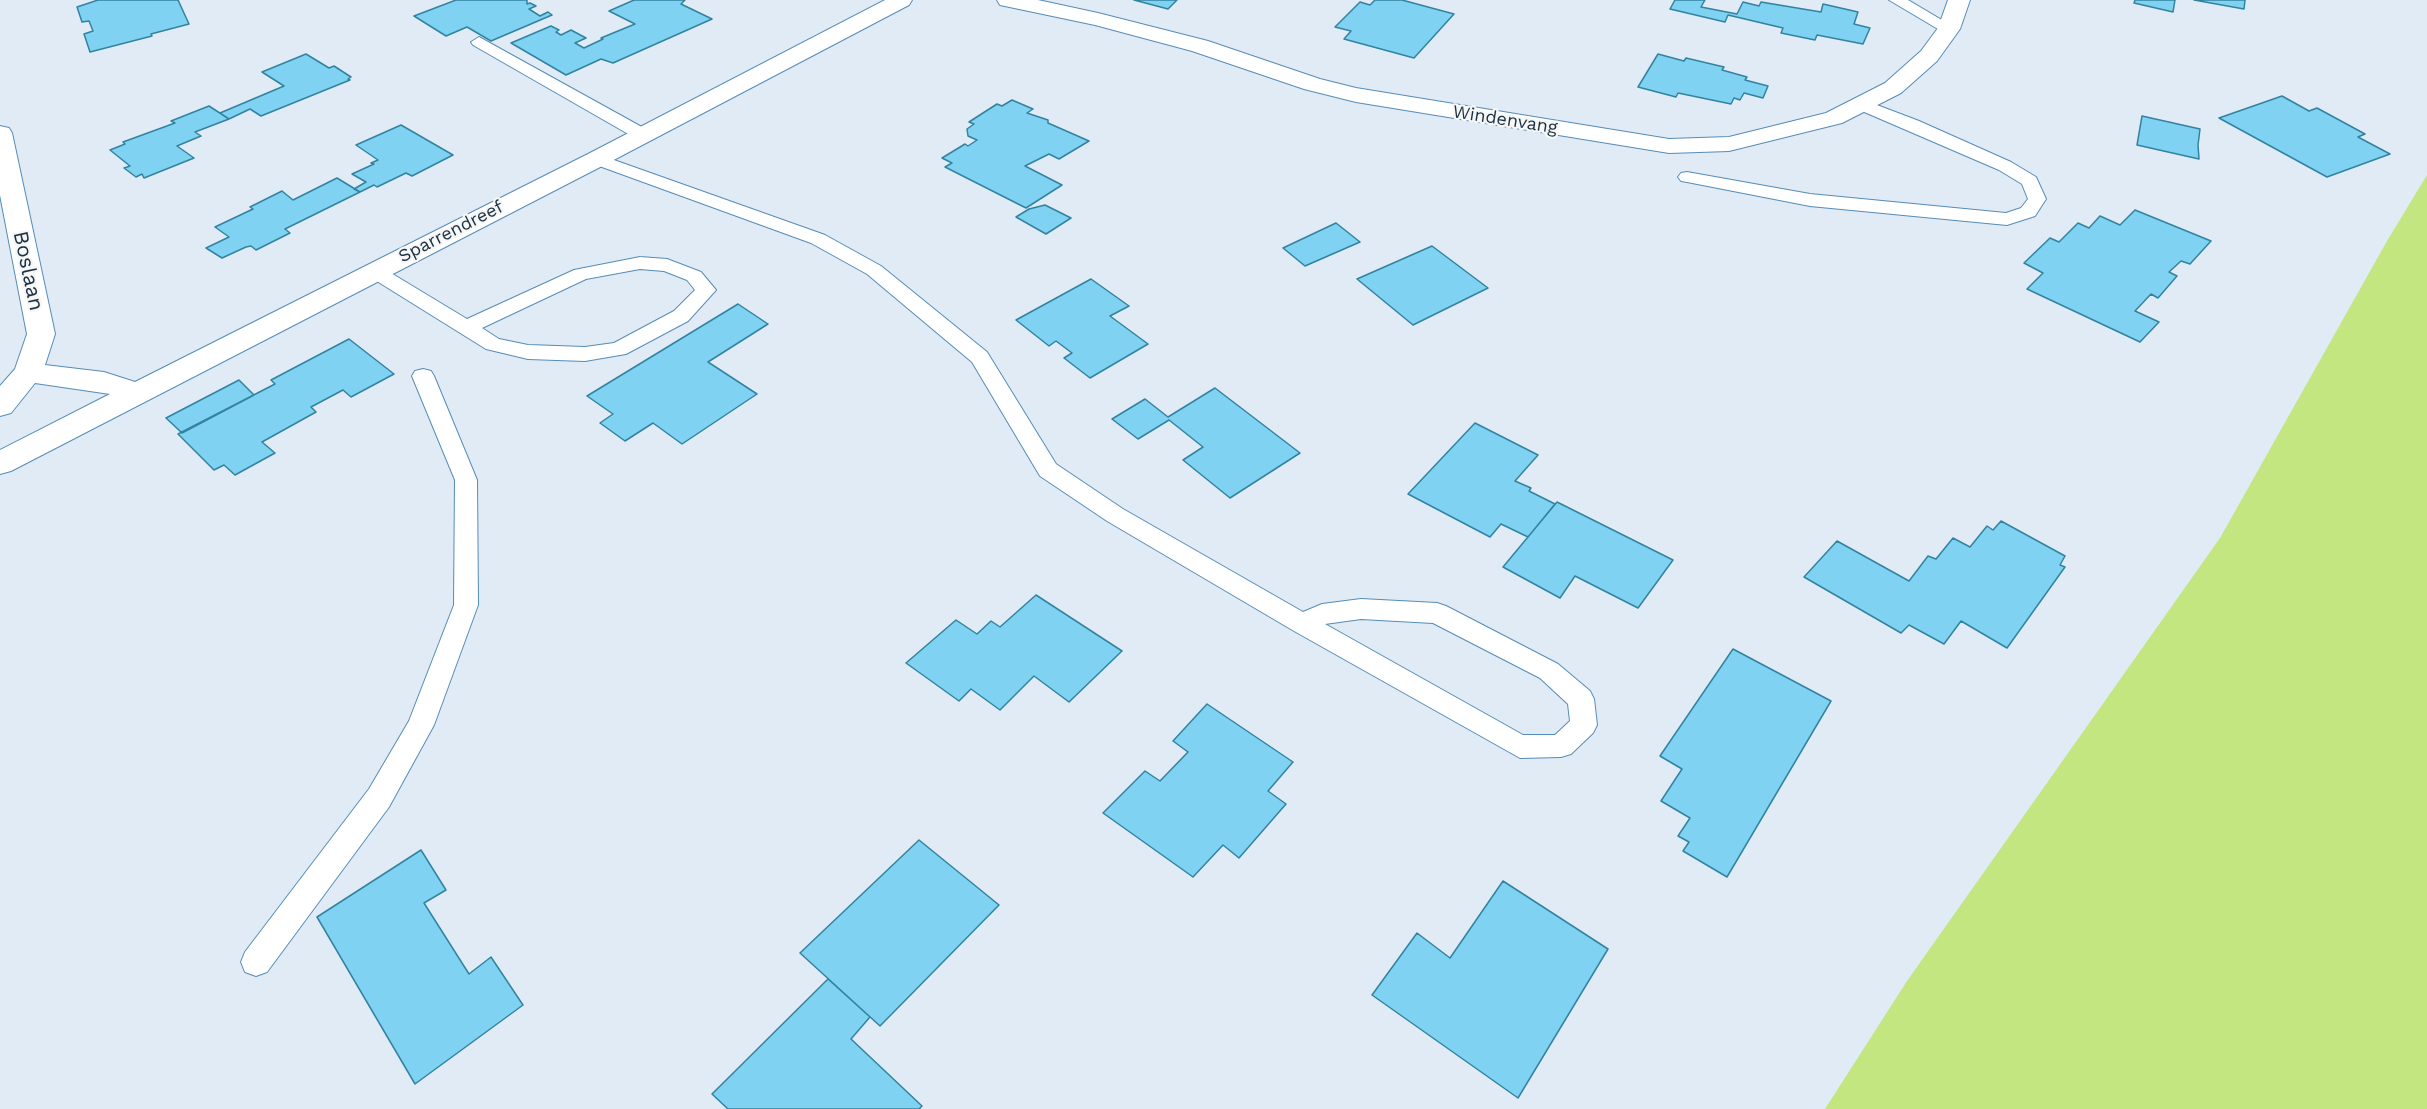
<!DOCTYPE html>
<style>
body{margin:0}
canvas{display:block;background:#e0ebf5}
</style>
<canvas width="2427" height="1109"></canvas>
<script>
const c = document.querySelector('canvas').getContext('2d');
c.lineJoin = 'round';
function fill(path, color) { c.fillStyle = color; c.fill(path, 'evenodd'); }
const toPath = rows => new Path2D(rows.map(r => 'M' + r).join(''));
function trace(path, color, width, dash) { c.strokeStyle = color; c.lineWidth = width; c.lineCap = dash ? 'butt' : 'round'; c.setLineDash(dash || []); c.stroke(path); }
function write(font, color, halo, rows, align = 'center') {
  c.font = font + ' "Work Sans",sans-serif'; c.lineWidth = 4.5; c.setLineDash([]); c.textBaseline = 'middle'; c.strokeStyle = halo; c.fillStyle = color; for (const [text, x, y, turn = 0] of rows) {
    c.save(); c.translate(x, y); c.rotate((+turn || 0) * Math.PI / 180); c.textAlign = isNaN(turn) ? turn : align; if (halo) c.strokeText(text, 0, 0); c.fillText(text, 0, 0); c.restore();
  }
}
const green = toPath([
 [2427,175,2427,1109,1825,1109,1907,981,2220,538,2387,241]
]);
const building = toPath([
 [98,0,178,0,189,24,151,34,152,36,90,52,84,34,93,31,89,21,82,22,77,7,98,0],
 [456,0,527,0,527,4,530,3,536,6,529,9,540,16,548,12,552,15,491,41,467,27,446,36,414,16,456,0],
 [634,0,685,0,681,4,712,19,613,63,601,59,566,75,511,43,551,26,559,30,556,32,561,35,571,30,586,38,575,43,584,48,603,39,601,38,635,24,609,11,634,0],
 [1134,0,1177,0,1168,9,1134,0],
 [1375,0,1402,0,1454,14,1414,58,1344,39,1351,31,1335,27,1360,2,1370,5,1375,0],
 [1675,0,1705,0,1701,7,1737,14,1743,2,1759,6,1761,2,1821,12,1823,4,1858,12,1854,24,1870,28,1863,44,1817,35,1815,40,1781,33,1783,28,1728,15,1725,22,1670,9,1675,0],
 [2135,0,2175,0,2173,12,2134,3,2135,0],
 [2194,0,2245,0,2244,9,2194,0],
 [306,54,329,68,334,66,351,77,348,79,350,80,261,116,250,109,229,119,220,113,284,86,262,72,306,54],
 [1658,54,1684,61,1686,58,1724,67,1722,70,1747,77,1745,80,1768,86,1763,98,1744,93,1740,100,1734,98,1731,104,1678,93,1676,97,1638,87,1658,54],
 [2282,96,2309,111,2317,108,2365,134,2358,137,2390,154,2327,177,2219,118,2282,96],
 [1012,100,1033,109,1027,113,1048,120,1048,123,1089,141,1059,159,1049,154,1025,166,1062,185,1026,208,945,167,952,163,942,158,965,144,968,146,977,140,968,136,967,129,974,124,969,122,997,104,1002,106,1012,100],
 [209,106,229,119,195,132,201,136,177,146,194,158,144,178,142,174,136,177,124,168,130,166,110,150,125,144,123,142,175,123,171,121,209,106],
 [2142,116,2200,129,2198,145,2199,159,2137,145,2142,116],
 [401,125,453,155,412,176,406,173,377,187,374,185,360,192,354,189,366,182,352,174,374,164,371,163,378,160,356,145,401,125],
 [337,178,360,192,285,229,290,233,256,250,251,246,246,247,222,258,206,248,229,237,215,227,253,209,250,207,282,191,293,200,337,178],
 [1045,205,1071,218,1046,234,1016,217,1029,209,1045,205],
 [2135,210,2211,241,2190,264,2181,261,2169,272,2177,276,2158,298,2151,294,2135,311,2159,322,2140,342,2027,289,2043,273,2024,263,2050,238,2059,242,2078,223,2089,228,2100,216,2120,225,2135,210],
 [1336,223,1360,242,1305,266,1283,248,1336,223],
 [1432,246,1488,288,1413,325,1357,279,1432,246],
 [1091,279,1129,306,1110,316,1148,344,1090,378,1064,358,1072,353,1056,341,1049,346,1016,320,1091,279],
 [738,304,768,324,708,362,757,394,682,444,653,423,625,441,600,423,613,414,587,396,738,304],
 [349,339,394,374,351,397,343,390,311,407,316,412,262,442,275,453,235,475,224,465,214,470,178,434,275,384,271,380,349,339],
 [239,380,254,395,182,433,166,418,239,380],
 [1215,388,1300,453,1230,498,1183,460,1203,447,1169,420,1138,439,1112,419,1145,399,1168,417,1215,388],
 [1475,423,1538,455,1515,481,1531,488,1529,491,1555,504,1528,537,1501,524,1490,537,1408,494,1475,423],
 [1557,502,1673,560,1638,608,1575,576,1560,598,1503,567,1557,502],
 [2001,521,2065,556,2060,565,2065,567,2007,648,1961,621,1944,644,1909,625,1901,633,1804,577,1837,541,1909,581,1928,556,1936,559,1953,538,1970,547,1987,526,1993,530,2001,521],
 [1036,595,1122,651,1069,702,1034,676,1000,710,971,689,959,701,906,663,956,620,977,634,991,621,1000,627,1036,595],
 [1733,649,1831,701,1727,877,1683,851,1689,842,1678,836,1690,818,1661,801,1682,769,1660,756,1733,649],
 [1207,704,1293,762,1268,791,1286,804,1239,858,1223,845,1193,877,1103,813,1145,771,1160,781,1188,752,1173,741,1207,704],
 [919,840,999,905,880,1026,800,953,919,840],
 [421,850,446,890,424,903,469,974,491,957,523,1005,415,1084,317,917,421,850],
 [1503,881,1608,949,1518,1098,1372,995,1417,933,1450,958,1503,881],
 [828,979,870,1017,851,1039,922,1106,919,1109,728,1109,712,1094,828,979]
]);
const lane = toPath([
 [1889,0,1908,0,1957,29,1955,32,1943,32,1889,0],
 [479,37,649,131,652,135,649,139,637,139,473,45,471,42,479,37],
 [1861,99,1919,121,2011,162,2036,177,2046,199,2035,216,2007,225,1810,206,1687,182,1681,181,1678,177,1681,173,1687,172,1810,194,2006,213,2021,208,2028,199,2022,184,1999,170,1855,108,1852,104,1855,100,1861,99],
 [597,154,825,235,881,266,987,352,1056,464,1123,509,1303,612,1322,604,1361,599,1437,603,1446,606,1558,664,1590,691,1594,699,1597,725,1593,733,1571,754,1561,757,1520,758,1294,631,1107,521,1040,476,972,362,867,274,811,243,591,163,588,159,591,155,597,154],
 [1361,619,1433,623,1540,678,1568,704,1570,721,1555,735,1523,735,1325,624,1361,619],
 [640,257,667,259,701,272,716,290,688,321,626,354,585,361,528,359,486,349,367,275,364,271,367,267,381,267,467,319,574,270,640,257],
 [640,269,664,271,687,280,695,290,674,311,614,343,585,347,528,345,499,339,482,328,586,279,640,269],
 [423,369,431,371,434,376,477,480,478,605,434,725,389,807,267,972,256,976,245,972,241,962,245,952,369,789,409,721,454,605,455,480,412,376,415,371,423,369]
]);
const street = toPath([
 [885,0,912,0,909,5,606,164,11,471,0,474,0,450,110,394,35,383,11,413,0,416,0,386,15,369,27,334,0,195,0,126,9,128,12,133,55,334,45,365,104,372,135,382,588,154,885,0],
 [997,0,1038,0,1098,13,1208,41,1320,79,1356,88,1669,139,1729,137,1826,113,1885,83,1921,51,1938,28,1948,0,1970,0,1960,29,1937,61,1901,93,1842,123,1729,151,1669,153,1356,102,1304,89,1192,51,1095,25,1000,5,997,0]
]);
const farStreetnames = [
 ["Windenvang",1505,120,9],
 ["Sparrendreef",451,232,-27]
];
const streetNames = [
 ["Boslaan",28,271,78]
];
fill(green, '#c3e681');
fill(building, '#7fd2f2');
trace(building, '#3283a0', 1.5);
trace(lane, '#568cb8', 2);
trace(street, '#568cb8', 2);
fill(lane, '#fff');
fill(street, '#fff');
write('18px', '#1a3143', '#f6f6f6', farStreetnames);
write('21px', '#1a3143', '#f6f6f6', streetNames);
</script>
